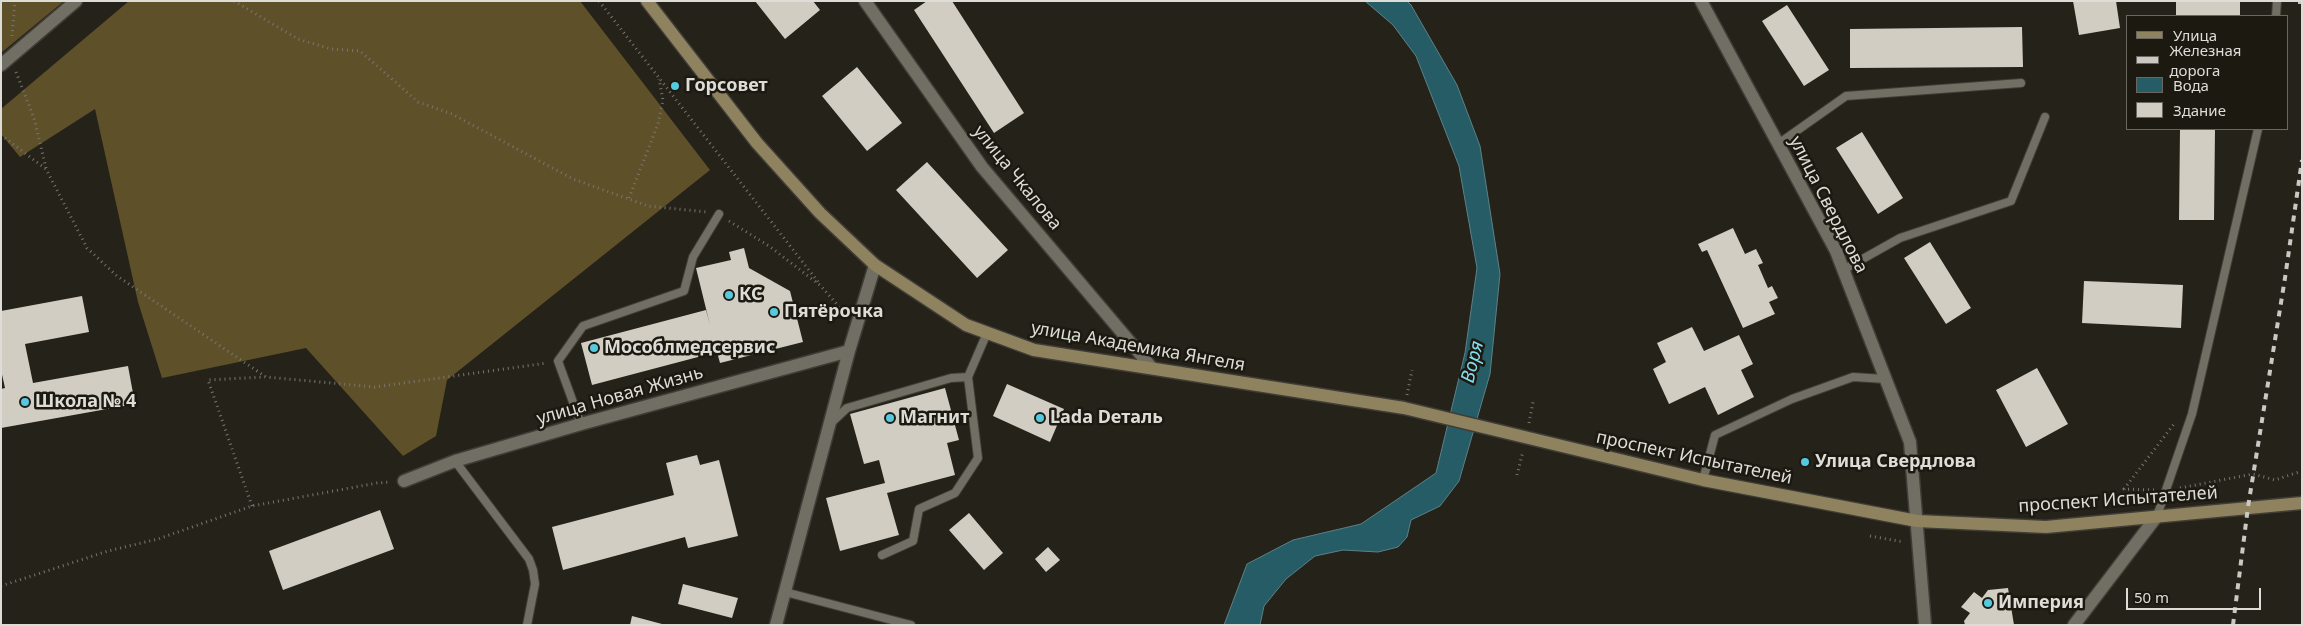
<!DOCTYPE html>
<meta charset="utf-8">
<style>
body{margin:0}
#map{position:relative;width:2303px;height:626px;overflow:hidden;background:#25221a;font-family:"Noto Sans",sans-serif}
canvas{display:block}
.frame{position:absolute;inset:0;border:2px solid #dedcd7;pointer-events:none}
.legend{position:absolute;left:2126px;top:15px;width:162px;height:115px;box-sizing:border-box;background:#1c1911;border:1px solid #6a6760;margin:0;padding:6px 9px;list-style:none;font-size:15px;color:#dedcd7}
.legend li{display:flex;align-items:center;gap:10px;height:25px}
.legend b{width:25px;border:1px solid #6a6760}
.scale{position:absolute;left:2126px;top:588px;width:135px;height:22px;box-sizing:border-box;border:2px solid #dedcd7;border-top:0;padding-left:6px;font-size:15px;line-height:18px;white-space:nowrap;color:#dedcd7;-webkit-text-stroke:4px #1c1911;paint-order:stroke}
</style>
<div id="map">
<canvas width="2303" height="626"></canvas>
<div class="frame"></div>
<ul class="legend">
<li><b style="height:6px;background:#8e825f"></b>Улица</li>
<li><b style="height:6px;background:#cac8c3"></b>Железная дорога</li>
<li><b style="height:14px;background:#255c66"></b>Вода</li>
<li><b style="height:14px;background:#d1cdc2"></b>Здание</li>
</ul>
<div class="scale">50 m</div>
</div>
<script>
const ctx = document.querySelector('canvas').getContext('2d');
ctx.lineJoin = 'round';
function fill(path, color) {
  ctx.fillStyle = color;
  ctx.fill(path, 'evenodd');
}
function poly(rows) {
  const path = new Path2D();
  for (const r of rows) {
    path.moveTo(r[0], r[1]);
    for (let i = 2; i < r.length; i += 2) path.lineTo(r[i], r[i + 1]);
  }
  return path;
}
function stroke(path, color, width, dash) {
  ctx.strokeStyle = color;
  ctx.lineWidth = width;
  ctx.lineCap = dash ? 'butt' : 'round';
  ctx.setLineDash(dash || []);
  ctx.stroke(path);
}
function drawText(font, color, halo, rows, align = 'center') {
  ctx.font = font + ' "Noto Sans",sans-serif';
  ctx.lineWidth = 5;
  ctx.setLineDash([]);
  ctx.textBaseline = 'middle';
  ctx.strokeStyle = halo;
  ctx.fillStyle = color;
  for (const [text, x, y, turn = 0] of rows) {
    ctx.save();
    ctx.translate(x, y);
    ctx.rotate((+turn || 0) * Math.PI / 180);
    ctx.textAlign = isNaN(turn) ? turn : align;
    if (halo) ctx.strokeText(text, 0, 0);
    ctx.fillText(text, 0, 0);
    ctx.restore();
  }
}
fill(poly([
 [1,1,64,1,1,53],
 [129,1,580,1,710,170,447,380,436,436,403,456,306,348,162,378,138,302,95,109,20,157,1,134,1,109]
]), '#5e5029');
const water = poly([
 [1365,1,1407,1,1411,5,1457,85,1480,146,1500,274,1490,374,1459,481,1440,506,1411,520,1407,537,1398,547,1378,552,1343,550,1315,556,1286,579,1264,606,1260,625,1224,625,1247,564,1293,540,1361,524,1436,473,1465,353,1477,268,1459,166,1416,56,1393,25,1365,1]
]);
fill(water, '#255c66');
stroke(water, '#5c8288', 1);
fill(poly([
 [755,1,813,1,820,10,785,39],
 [927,1,952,1,1024,113,994,133,914,10],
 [2073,1,2116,1,2120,28,2079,35],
 [2176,1,2240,1,2240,16,2176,16],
 [1787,5,1829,70,1804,86,1762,21],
 [2022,27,2023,67,1850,68,1850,29],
 [857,67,902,123,867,151,822,96],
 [2180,129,2215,129,2214,220,2179,220],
 [1862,132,1903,198,1878,214,1836,148],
 [927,162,1008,250,977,278,896,190],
 [1733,228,1745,254,1756,249,1763,263,1758,265,1768,288,1772,286,1778,298,1769,302,1775,314,1743,328,1707,250,1702,252,1698,244],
 [1930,242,1971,308,1946,324,1904,258],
 [744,248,749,268,790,291,803,342,720,363,717,352,592,385,581,343,706,310,710,325,696,268,731,260,729,252],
 [2084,281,2183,285,2181,328,2082,323],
 [82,296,89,332,25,344,33,383,128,366,135,404,1,428,1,389,5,388,1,370,1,311],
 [1692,327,1704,351,1739,335,1753,364,1741,370,1754,397,1718,415,1705,387,1669,404,1653,369,1666,362,1657,343],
 [2037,368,2068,424,2026,447,1996,390],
 [1007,384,1064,409,1050,442,993,416],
 [945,388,959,440,947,443,955,475,887,493,899,535,840,551,826,498,885,483,879,460,864,464,850,414],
 [697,455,700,465,719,460,738,536,688,548,685,537,563,570,552,527,674,495,666,463],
 [380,510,394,549,283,590,269,551],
 [969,513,1003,553,984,570,949,530],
 [1048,547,1060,560,1046,572,1035,559],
 [683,584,738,598,732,618,678,604],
 [2008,588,2014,625,1965,625,1964,621,1970,613,1961,607,1974,592,1982,598,1988,590],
 [632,616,662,624,662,625,630,625]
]), '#d1cdc2');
const service = poly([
 [2276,16,2277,1],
 [1778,144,1846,96,2021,83],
 [1843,270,1900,238,2011,201,2045,117],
 [832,422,847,408,951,378,968,377],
 [581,424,558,361,583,326,684,291,693,257,719,214],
 [455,461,529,559,533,570,535,584,527,625],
 [1703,480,1715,435,1792,399,1853,377,1885,379],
 [2157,516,2192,414,2258,129],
 [882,555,913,541,919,509,955,493,978,458,968,377,987,333],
 [785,592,911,625]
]);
const minor = poly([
 [865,1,982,167,1152,368],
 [1701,1,1836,251,1910,442,1925,625],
 [1,65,76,1],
 [404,481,455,461,581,424,849,351,875,265],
 [776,625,849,351],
 [2074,625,2157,516]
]);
const secondary = poly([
 [647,1,757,143,820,213,875,265,966,325,1034,350,1404,408,1703,480,1917,521,2046,527,2302,503]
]);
stroke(service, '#403d37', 10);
stroke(minor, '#403d37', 15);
stroke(secondary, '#403d37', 15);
stroke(poly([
 [234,1,298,39,331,49,360,51,418,102,452,114,573,179,648,206,707,212],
 [599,1,819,283],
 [12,36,15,1],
 [16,72,34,118,46,168],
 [1,135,46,169,87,248,117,276,266,377,375,387,547,363],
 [629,198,658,124,663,100,659,79],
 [729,221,769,246,821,286,846,315],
 [1407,395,1412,370],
 [1529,423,1533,402],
 [1517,475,1523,451],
 [2180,488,2253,474,2275,480,2302,471],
 [2154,490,2124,489,2174,424],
 [252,506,208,380,265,377],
 [1870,536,1904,542],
 [1,586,108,551,158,539,252,506,377,483,391,482]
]), '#78766f', 3, [1, 4]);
stroke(service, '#716e64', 8);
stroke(minor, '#716e64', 12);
stroke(secondary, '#8e825f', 12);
stroke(poly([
 [2300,4,2300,1],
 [2233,625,2248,507,2285,278,2302,160]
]), '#cac8c3', 4, [6, 6]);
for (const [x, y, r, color] of [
 [675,86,5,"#55cadf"],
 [729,295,5,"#55cadf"],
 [774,312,5,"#55cadf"],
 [594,348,5,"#55cadf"],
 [25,402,5,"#55cadf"],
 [890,418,5,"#55cadf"],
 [1040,418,5,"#55cadf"],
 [1805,462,5,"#55cadf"],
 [1988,603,5,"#55cadf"]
]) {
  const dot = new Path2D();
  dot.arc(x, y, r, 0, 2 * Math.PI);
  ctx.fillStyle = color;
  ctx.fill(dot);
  stroke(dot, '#1c1911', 2);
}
drawText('bold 18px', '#dedcd7', '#1c1911', [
 ["Горсовет",685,86],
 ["КС",739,295],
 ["Пятёрочка",784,312],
 ["Мособлмедсервис",604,348],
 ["Школа № 4",35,402],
 ["Магнит",900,418],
 ["Lada Dеталь",1050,418],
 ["Улица Свердлова",1815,462],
 ["Империя",1998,603]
], 'left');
drawText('18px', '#dedcd7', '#1c1911', [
 ["улица Чкалова",1017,178,51],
 ["улица Свердлова",1828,205,63],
 ["улица Академика Янгеля",1138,347,10],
 ["улица Новая Жизнь",620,396,-16],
 ["проспект Испытателей",1694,458,12],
 ["проспект Испытателей",2118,500,-4]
]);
drawText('italic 19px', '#83ddef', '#1c1911', [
 ["Воря",1473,362,-76]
]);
</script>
